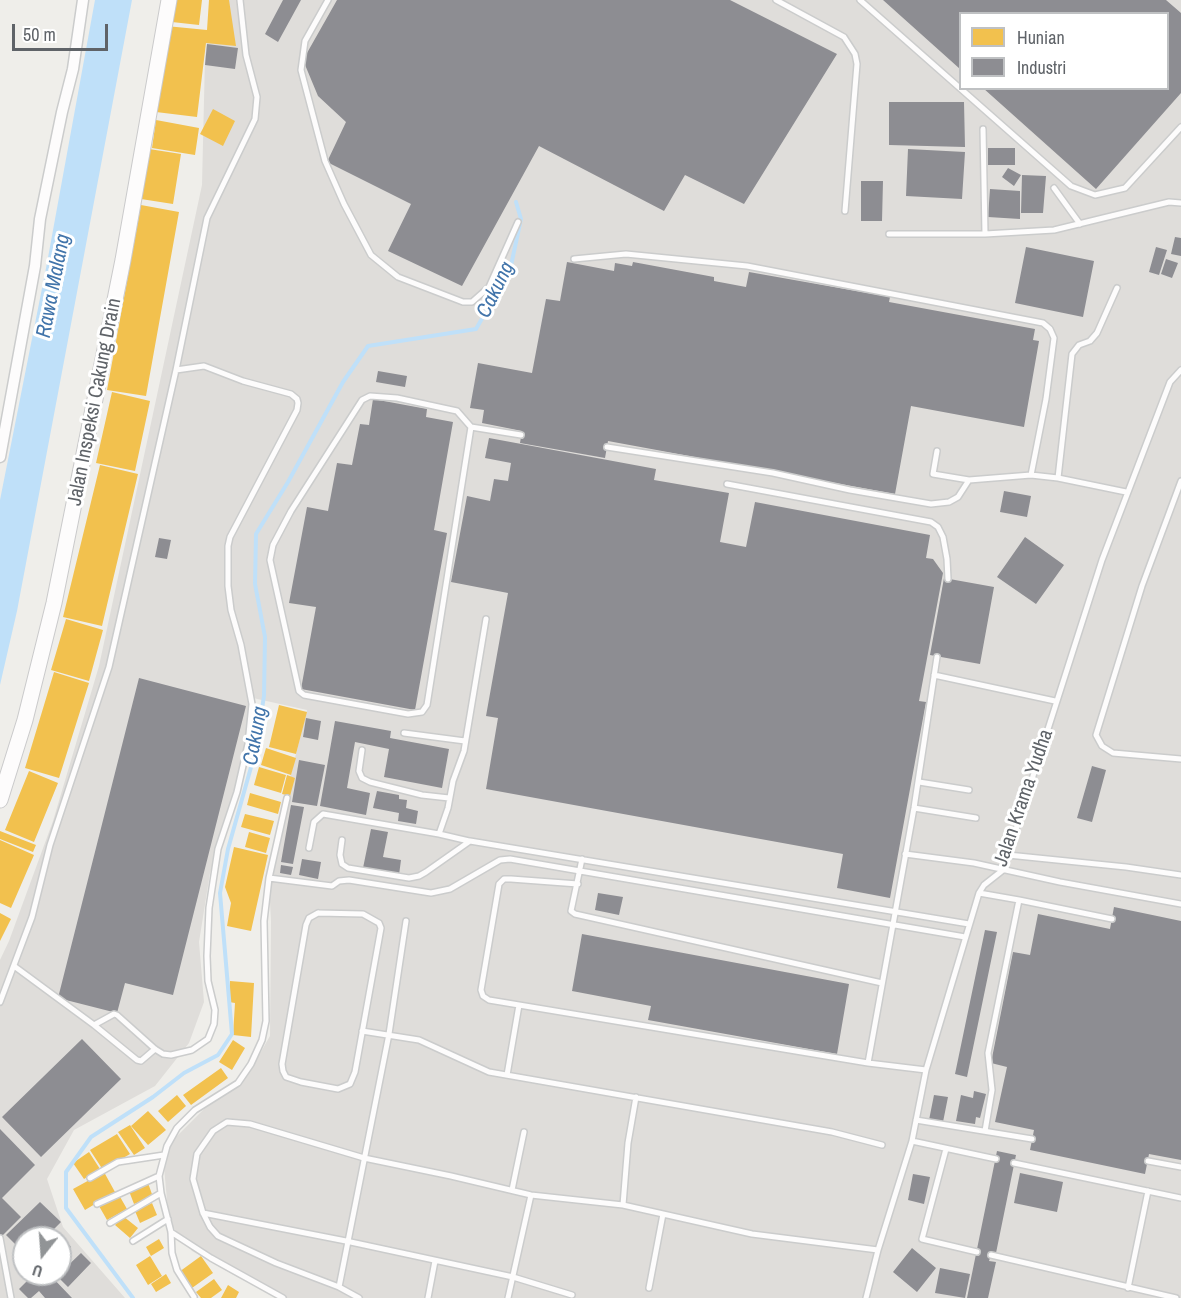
<!DOCTYPE html>
<style>
body{margin:0}
#map{position:relative;width:1181px;height:1298px;overflow:hidden;background:#efeeea;font-family:"Archivo Narrow",sans-serif}
canvas{display:block}
.legend{position:absolute;left:959px;top:12px;width:210px;height:78px;box-sizing:border-box;background:#fff;border:2px solid #bfc1c3;margin:0;padding:8px 10px;list-style:none;font-size:18px;color:#5f6368}
.legend li{display:flex;align-items:center;gap:12px;height:30px}
.legend b{width:30px;border:2px solid #bfc1c3}
.north{position:absolute;left:12px;top:1226px;width:60px;height:60px;box-sizing:border-box;background:#fff;border:2px solid #bfc1c3;border-radius:50%;rotate:197deg;font-size:16px;font-weight:700;line-height:24px;text-align:center;color:#5f6368}
.north::after{content:'';display:block;margin:auto;width:21px;height:27px;background:#919496;clip-path:polygon(50% 0,100% 100%,50% 72%,0 100%)}
.scale{position:absolute;left:12px;top:24px;width:96px;height:27px;box-sizing:border-box;border:3px solid #5f6368;border-top:0;padding-left:8px;font-size:18px;line-height:21px;white-space:nowrap;color:#5f6368;-webkit-text-stroke:4px #fff;paint-order:stroke}
</style>
<div id="map">
<canvas width="1181" height="1298"></canvas>
<ul class="legend">
<li><b style="height:16px;background:#f2c14e"></b>Hunian</li>
<li><b style="height:16px;background:#8d8d92"></b>Industri</li>
</ul>
<div class="north">U</div>
<div class="scale">50 m</div>
</div>
<script>
const ctx = document.querySelector('canvas').getContext('2d');
ctx.lineJoin = 'round';
function fill(path, color) {
  ctx.fillStyle = color;
  ctx.fill(path, 'evenodd');
}
function poly(rows) {
  const path = new Path2D();
  for (const r of rows) {
    path.moveTo(r[0], r[1]);
    for (let i = 2; i < r.length; i += 2) path.lineTo(r[i], r[i + 1]);
  }
  return path;
}
function stroke(path, color, width, dash) {
  ctx.strokeStyle = color;
  ctx.lineWidth = width;
  ctx.lineCap = dash ? 'butt' : 'round';
  ctx.setLineDash(dash || []);
  ctx.stroke(path);
}
function drawText(font, color, halo, rows, align = 'center') {
  ctx.font = font + ' "Archivo Narrow",sans-serif';
  ctx.lineWidth = 6;
  ctx.setLineDash([]);
  ctx.textBaseline = 'middle';
  ctx.strokeStyle = halo;
  ctx.fillStyle = color;
  for (const [text, x, y, turn = 0] of rows) {
    ctx.save();
    ctx.translate(x, y);
    ctx.rotate((+turn || 0) * Math.PI / 180);
    ctx.textAlign = isNaN(turn) ? turn : align;
    if (halo) ctx.strokeText(text, 0, 0);
    ctx.fillText(text, 0, 0);
    ctx.restore();
  }
}
fill(poly([
 [211,0,1181,0,1181,1298,284,1298,258,1283,239,1278,192,1251,169,1222,164,1167,169,1144,208,1105,247,1076,270,1036,271,921,268,866,307,710,253,698,251,750,210,873,199,942,204,1002,189,1043,155,1086,74,1130,47,1179,63,1227,125,1298,0,1298,0,960,9,941,53,821,99,666,202,185,205,58],
 [960,14,1168,14,1168,88,960,88],
 [24,1238,60,1238,60,1274,24,1274]
]), '#dfddda');
fill(poly([
 [95,0,132,0,17,611,0,685,0,500,47,263]
]), '#bfe0f9');
fill(poly([
 [174,0,202,0,199,25,172,22],
 [209,0,229,0,236,46,206,43,197,117,156,112,166,26,207,30],
 [213,109,235,121,223,146,200,134],
 [156,120,199,128,195,155,152,148],
 [149,149,181,154,173,204,141,199],
 [141,205,179,212,146,396,107,390],
 [112,392,150,401,135,471,96,463],
 [100,465,138,474,102,626,63,617],
 [66,619,103,630,89,681,51,670],
 [54,672,89,683,59,778,25,768],
 [279,705,307,712,296,754,269,747],
 [266,748,296,758,291,775,261,765],
 [259,767,286,775,281,793,254,785],
 [29,771,58,783,34,842,5,830],
 [287,775,295,778,290,796,282,794],
 [250,793,281,802,278,814,247,805],
 [245,814,274,821,270,835,241,827],
 [0,831,36,845,33,852,0,839],
 [249,832,270,838,266,853,245,847],
 [0,840,34,855,11,908,0,903],
 [234,847,268,855,251,931,227,926,231,903,225,887],
 [0,913,11,919,0,941],
 [230,981,254,983,251,1037,233,1035,235,1003,229,1002],
 [233,1040,245,1048,232,1070,219,1062],
 [221,1068,228,1078,191,1105,183,1095],
 [177,1095,186,1106,168,1122,158,1111],
 [148,1111,166,1130,148,1145,131,1126],
 [130,1125,145,1148,134,1155,118,1132],
 [117,1134,130,1154,103,1170,90,1150],
 [89,1152,100,1169,84,1179,73,1163],
 [104,1172,115,1192,85,1210,73,1189],
 [148,1183,153,1197,134,1204,129,1191],
 [119,1195,127,1209,107,1220,99,1206],
 [152,1203,157,1215,140,1223,135,1211],
 [123,1216,138,1228,130,1238,115,1225],
 [159,1239,164,1248,151,1256,146,1247],
 [150,1256,162,1276,148,1285,136,1265],
 [201,1256,213,1273,192,1288,179,1272],
 [166,1274,171,1283,156,1292,151,1284],
 [214,1279,222,1290,211,1298,201,1298,196,1292],
 [228,1285,239,1292,236,1298,221,1298]
]), '#f2c14e');
fill(poly([
 [283,0,301,0,278,42,265,34],
 [337,0,730,0,837,54,744,204,685,175,664,211,539,146,462,286,388,251,411,204,327,162,346,122,318,96,303,60],
 [883,0,1166,0,1181,13,1181,93,1096,189,983,88,1168,88,1168,14,960,14,960,69],
 [207,44,238,48,235,69,205,65],
 [889,102,964,102,965,147,889,145],
 [988,148,1015,148,1015,165,988,165],
 [908,149,965,152,962,199,906,196],
 [1008,168,1021,175,1014,186,1002,177],
 [1022,175,1046,176,1043,213,1021,213],
 [861,181,883,181,882,221,861,221],
 [990,189,1020,191,1020,219,988,217],
 [1175,237,1181,238,1181,256,1171,254],
 [1026,247,1094,261,1083,317,1015,303],
 [1156,247,1167,250,1159,275,1149,272],
 [1166,259,1178,263,1172,278,1161,274],
 [567,262,614,271,615,263,632,266,633,262,714,277,714,281,746,287,749,272,890,297,889,302,1035,329,1033,340,1039,341,1024,427,911,406,895,494,608,441,605,458,520,443,522,431,482,423,484,410,470,408,478,363,532,373,546,299,560,301],
 [378,371,407,376,405,387,376,382],
 [373,399,427,409,426,417,453,422,434,530,447,533,415,710,301,689,316,607,289,603,307,507,328,511,337,463,352,465,360,424,369,425],
 [489,438,656,469,654,480,729,493,720,542,746,547,755,502,930,535,926,558,933,559,943,573,919,701,926,702,890,898,837,888,843,854,486,789,498,718,486,716,508,593,451,582,467,496,490,501,494,479,508,481,511,463,485,458],
 [1004,491,1031,496,1027,517,1000,512],
 [1025,537,1064,565,1036,604,997,577],
 [159,538,171,540,167,559,155,557],
 [944,578,994,587,980,664,930,655],
 [139,678,246,706,173,995,125,983,117,1013,58,998],
 [306,718,321,721,318,740,303,737],
 [335,721,391,731,390,738,449,749,442,788,384,777,389,749,355,742,347,788,370,793,366,815,320,806],
 [299,760,325,765,317,806,292,802],
 [1092,766,1106,770,1092,822,1077,818],
 [377,791,399,795,399,799,407,800,406,808,418,811,416,824,398,821,399,813,373,808],
 [291,805,304,807,293,864,281,862],
 [371,829,388,832,383,857,401,860,399,875,363,868],
 [302,859,321,862,318,879,299,875],
 [281,865,293,867,291,875,280,873],
 [598,893,623,897,619,915,595,910],
 [1114,907,1181,921,1181,1160,1149,1154,1145,1174,1030,1150,1034,1130,995,1122,1007,1067,991,1063,1013,952,1030,955,1038,914,1110,929],
 [985,930,997,932,967,1077,955,1074],
 [582,934,849,984,837,1054,648,1020,651,1006,572,991],
 [82,1039,121,1079,41,1157,2,1117],
 [974,1091,986,1094,980,1118,976,1117,975,1124,956,1121,961,1095,973,1098],
 [934,1095,948,1097,943,1122,929,1120],
 [0,1129,35,1165,2,1198,21,1217,0,1238],
 [997,1151,1016,1155,996,1253,991,1252,991,1255,989,1261,996,1262,988,1298,967,1298],
 [1020,1173,1063,1182,1057,1212,1014,1203],
 [913,1174,930,1177,924,1204,908,1200],
 [40,1202,61,1222,54,1229,71,1247,60,1258,60,1238,24,1238,24,1253,6,1235],
 [912,1248,936,1268,917,1292,893,1272],
 [81,1253,91,1263,68,1287,57,1276],
 [940,1268,970,1274,965,1298,935,1293],
 [34,1274,39,1274,46,1281,51,1276,72,1298,45,1298,39,1291,31,1298,28,1298,19,1289]
]), '#8d8d92');
stroke(poly([
 [133,1298,66,1208,66,1172,91,1137,153,1097,184,1073,218,1055,232,1034,220,893,228,849,255,753,264,696,265,637,255,584,256,534,288,482,343,382,368,346,476,329,510,270,521,219,516,202]
]), '#bfe0f9', 4);
const lane = poly([
 [328,0,305,41,301,70,325,161,344,204,371,255,398,277,463,302,472,302,489,287,518,222],
 [776,0,844,37,855,54,857,64,845,211],
 [860,0,1071,186,1095,195,1125,188,1181,127],
 [983,129,985,234],
 [1054,188,1080,224],
 [889,234,985,234,1054,230,1169,202,1181,203],
 [574,259,626,254,747,266,1043,323,1050,329,1054,338,1046,399,1031,475],
 [471,427,457,411,397,398,370,396,362,400,291,511,273,545,270,560,299,691,304,695,408,714,422,712,427,705,471,427,521,435],
 [607,447,773,473,850,490,931,504,949,502,958,497,969,480,1031,475,1058,478,1126,492],
 [937,451,933,474,969,480],
 [1058,478,1072,354,1079,345,1090,341,1097,333,1117,288],
 [1181,481,1142,586,1096,735,1102,746,1113,753,1181,759],
 [727,484,931,522,938,527,943,537,947,559,948,579],
 [934,675,1055,701],
 [404,733,465,741],
 [362,750,359,771,362,778,370,782,422,795,449,798],
 [919,782,969,790],
 [914,808,976,818],
 [439,834,448,808,453,781,464,751,486,619],
 [342,840,340,855,342,864,348,868,409,878,419,876,426,872,470,841,969,924],
 [309,848,314,822,323,814,439,834,469,841],
 [905,854,974,863,1060,882,1181,904],
 [1008,855,1126,867,1181,875],
 [582,859,571,911,575,914,882,983],
 [269,878,332,886,339,881,349,880,431,893,450,889,500,860,510,859,965,937],
 [578,884,511,879,504,879,499,884,481,990,483,996,489,1000,868,1063,914,808,937,657],
 [979,893,1019,900],
 [318,913,363,914,379,923,381,928,355,1072,350,1084,338,1089,301,1082,286,1077,283,1071,282,1064,306,925,309,918,318,913],
 [14,966,94,1025],
 [0,1002,32,917,50,845,109,667,176,370,207,218,255,119,257,97,246,55,240,0],
 [362,1031,419,1040,489,1072,832,1132,882,1145],
 [155,1049,141,1061,137,1060,94,1025,114,1014,117,1015,155,1049,163,1054,171,1055,192,1050,208,1039,214,1024,215,1010,208,981,207,956,209,908,218,849,237,792,248,744,252,704,241,645,231,610,228,586,228,546,230,537,297,410,298,403,297,399,291,394,243,381,204,366,176,370],
 [868,1063,926,1070],
 [507,1075,519,1005],
 [916,1120,1032,1139],
 [985,1131,992,1090,988,1053,1019,900,1112,919],
 [912,1141,996,1159],
 [946,1149,922,1239,977,1252],
 [1148,1161,1181,1167],
 [1014,1163,1181,1198],
 [90,1178,118,1162,164,1155],
 [512,1190,524,1132],
 [97,1204,159,1176],
 [623,1205,628,1143,636,1097],
 [203,1213,346,1241,513,1277,572,1295],
 [110,1223,161,1193],
 [171,1232,211,1258,283,1298],
 [0,1238,11,1298],
 [133,1241,168,1219],
 [991,1255,1176,1298],
 [339,1287,389,1034,406,921],
 [649,1288,663,1214],
 [1128,1288,1148,1191],
 [194,1297,177,1270,172,1253,171,1232,161,1193,159,1176,167,1146,177,1128,195,1110,238,1083,251,1064,262,1040,266,1021,264,921,269,878,287,798],
 [359,1298,339,1287,276,1263,218,1236,210,1227,203,1213,193,1179,197,1154,213,1131,227,1122,250,1124,364,1158,451,1176,531,1195,623,1205,752,1234,878,1250],
 [428,1298,435,1261],
 [508,1298,531,1195],
 [866,1298,878,1250,912,1141,926,1070,979,893,984,885,1003,870,1102,560,1170,382,1181,370]
]);
const street = poly([
 [0,457,35,266,40,219,62,112,73,69,83,0]
]);
const secondary = poly([
 [0,800,25,720,54,603,123,260,169,0]
]);
stroke(lane, '#cbcccc', 8);
stroke(street, '#cbcccc', 13);
stroke(secondary, '#cacacb', 17);
stroke(lane, '#fdfcfc', 5);
stroke(street, '#fdfcfc', 10);
stroke(secondary, '#fdfcfc', 15);
drawText('20px', '#5f6368', '#fff', [
 ["Jalan Inspeksi Cakung Drain",95,402,-79],
 ["Jalan Krama Yudha",1024,798,-71]
]);
drawText('italic 21px', '#4174aa', '#fff', [
 ["Rawa Malang",54,286,-79],
 ["Cakung",496,290,-64],
 ["Cakung",256,736,-80]
]);
</script>
